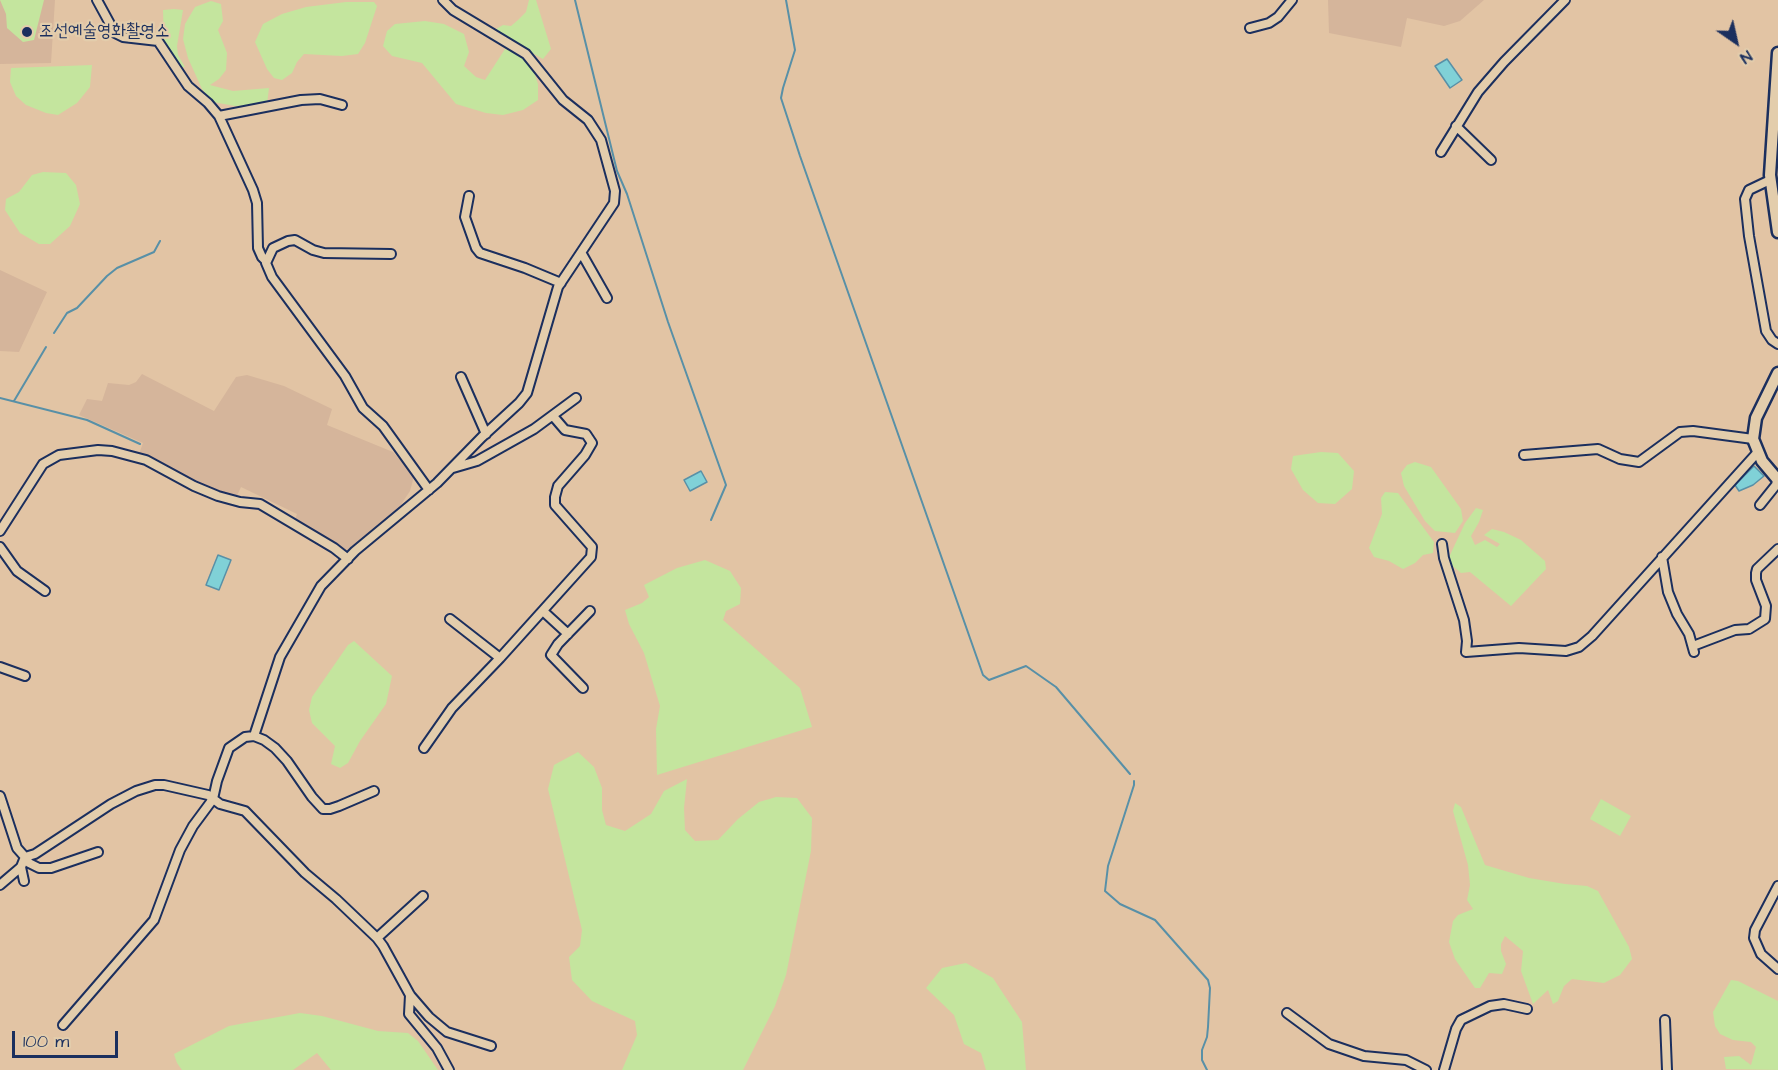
<!DOCTYPE html>
<meta charset="utf-8">
<style>
body{margin:0}
#map{position:relative;width:1778px;height:1070px;overflow:hidden;background:#e2c4a4;font-family:"Architects Daughter",sans-serif}
canvas{display:block}
.north{position:absolute;left:1706px;top:12px;width:60px;height:60px;-webkit-text-stroke:4px #e3cdac;paint-order:stroke;rotate:146deg;font-size:16px;font-weight:700;line-height:24px;text-align:center;color:#1b2f5e}
.north::after{content:'';display:block;margin:auto;width:21px;height:27px;background:#1b2f5e;clip-path:polygon(50% 0,100% 100%,50% 72%,0 100%)}
.scale{position:absolute;left:12px;top:1031px;width:106px;height:27px;box-sizing:border-box;border:3px solid #1b2f5e;border-top:0;padding-left:8px;font-size:18px;line-height:21px;white-space:nowrap;color:#1b2f5e;-webkit-text-stroke:4px #e3cdac;paint-order:stroke}
</style>
<div id="map">
<canvas width="1778" height="1070"></canvas>
<div class="north">N</div>
<div class="scale">100 m</div>
</div>
<script>
const ctx = document.querySelector('canvas').getContext('2d');
ctx.lineJoin = 'round';
function fill(path, color) {
  ctx.fillStyle = color;
  ctx.fill(path, 'evenodd');
}
function poly(rows) {
  const path = new Path2D();
  for (const r of rows) {
    path.moveTo(r[0], r[1]);
    for (let i = 2; i < r.length; i += 2) path.lineTo(r[i], r[i + 1]);
  }
  return path;
}
function stroke(path, color, width, dash) {
  ctx.strokeStyle = color;
  ctx.lineWidth = width;
  ctx.lineCap = dash ? 'butt' : 'round';
  ctx.setLineDash(dash || []);
  ctx.stroke(path);
}
function drawText(font, color, halo, rows, align = 'center') {
  ctx.font = font + ' "Architects Daughter","Poor Story",sans-serif';
  ctx.lineWidth = 4.5;
  ctx.setLineDash([]);
  ctx.textBaseline = 'middle';
  ctx.strokeStyle = halo;
  ctx.fillStyle = color;
  for (const [text, x, y, turn = 0] of rows) {
    ctx.save();
    ctx.translate(x, y);
    ctx.rotate((+turn || 0) * Math.PI / 180);
    ctx.textAlign = isNaN(turn) ? turn : align;
    if (halo) ctx.strokeText(text, 0, 0);
    ctx.fillText(text, 0, 0);
    ctx.restore();
  }
}
fill(poly([
 [0,0,55,0,51,63,0,64],
 [1328,0,1484,0,1460,21,1444,26,1407,18,1401,47,1329,33],
 [0,270,47,292,19,352,0,351],
 [142,374,214,411,236,377,247,375,284,386,332,409,327,425,393,452,414,476,410,491,396,512,355,548,345,553,295,520,297,514,241,487,236,498,209,486,205,487,139,454,143,443,79,415,87,399,102,401,108,383,129,385,136,382]
]), '#d5b59b');
fill(poly([
 [0,0,44,0,34,40,23,42,7,28,6,14],
 [529,0,536,0,551,49,543,59,504,37,496,29,503,25,511,26,518,20,526,12],
 [211,1,221,4,223,21,218,30,227,53,226,70,219,79,210,85,233,91,269,88,267,104,235,106,213,102,202,89,188,58,183,39,185,24,195,7],
 [346,2,374,2,377,6,365,43,358,54,342,56,304,54,297,62,292,73,282,80,274,78,267,69,255,42,263,24,282,14,306,7],
 [174,9,183,10,177,46,178,55,185,67,179,67,164,43,163,10],
 [425,21,444,24,464,34,469,52,464,66,476,77,485,80,505,49,520,53,530,60,538,84,538,100,523,110,503,115,486,113,456,104,422,63,392,56,383,46,387,31,395,24],
 [92,65,90,87,77,103,58,115,46,113,26,105,16,96,10,82,11,68],
 [43,172,66,173,76,185,80,204,70,226,50,244,39,244,20,233,5,210,6,199,19,192,32,175],
 [1321,452,1338,453,1354,471,1352,489,1335,504,1318,503,1303,490,1291,469,1293,456],
 [1415,462,1431,467,1461,509,1463,521,1455,533,1435,531,1425,521,1404,486,1401,473,1407,465],
 [1385,492,1398,493,1434,542,1433,553,1423,555,1415,563,1403,569,1389,561,1374,557,1369,548,1382,514,1381,498],
 [1476,508,1483,510,1479,522,1471,536,1475,545,1485,540,1497,547,1500,544,1484,535,1492,529,1504,532,1521,540,1545,561,1546,569,1511,606,1470,572,1461,573,1449,563,1450,555,1465,523],
 [705,560,730,571,741,588,740,604,726,611,723,620,800,688,812,727,657,775,656,729,660,706,644,653,629,624,625,610,642,603,649,597,644,585,677,568],
 [354,641,392,676,386,704,360,741,348,763,340,768,331,764,335,746,312,723,309,710,312,697,348,645],
 [578,752,594,767,602,788,602,810,606,825,625,831,651,814,664,791,687,779,684,808,685,830,695,841,718,840,738,819,759,802,776,797,797,798,812,818,811,851,786,975,775,1006,743,1070,622,1070,637,1035,635,1021,592,1001,572,980,569,957,580,946,582,930,548,789,554,765],
 [1601,799,1631,816,1620,836,1590,819],
 [1455,803,1461,807,1485,865,1529,878,1565,884,1587,886,1598,891,1629,947,1632,959,1620,975,1604,983,1572,979,1564,986,1558,1001,1553,1004,1548,990,1533,1004,1521,971,1523,951,1505,936,1501,944,1501,951,1506,964,1502,974,1489,973,1480,988,1475,988,1455,959,1449,942,1453,921,1458,915,1473,909,1467,900,1470,885,1468,865,1453,811],
 [966,963,993,978,1022,1022,1026,1070,986,1070,981,1053,964,1044,954,1015,926,988,942,968],
 [1731,980,1738,981,1778,1001,1778,1070,1726,1069,1724,1057,1739,1056,1751,1065,1756,1047,1751,1042,1733,1040,1720,1034,1715,1026,1713,1012],
 [300,1013,322,1016,378,1031,408,1033,418,1041,438,1070,331,1070,317,1053,293,1070,182,1070,177,1063,174,1054,229,1026]
]), '#c4e59e');
const water = poly([
 [1447,59,1462,80,1450,88,1435,66,1447,59],
 [1754,466,1764,476,1753,485,1739,491,1735,485,1754,466],
 [701,471,707,482,690,491,684,480,701,471],
 [218,555,231,560,219,590,206,585,218,555]
]);
fill(water, '#80d1d7');
stroke(water, '#5890a7', 1.5);
stroke(poly([
 [575,0,617,171,627,194,668,322,726,485,711,520],
 [786,0,795,50,783,88,781,98,800,156,983,675,989,680,1026,666,1056,687,1130,774],
 [54,333,67,313,77,308,107,276,117,268,154,252,160,241],
 [0,398,87,420,140,444],
 [14,401,46,347],
 [1134,781,1134,785,1108,866,1105,891,1120,904,1155,920,1208,980,1210,988,1208,1027,1207,1037,1202,1050,1202,1060,1207,1070]
]), '#5890a7', 2);
const street = poly([
 [97,0,115,33,123,37,158,41,188,86,208,103,219,116,253,190,257,203,258,248,262,257,266,261],
 [1250,28,1269,23,1278,17,1292,0],
 [219,116,301,100,320,99,342,105],
 [1456,126,1491,160],
 [1441,152,1478,92,1504,62,1565,0],
 [1770,180,1749,190,1745,199,1749,236,1766,331,1772,340,1778,344],
 [469,196,465,217,476,248,480,253,525,268,561,283],
 [391,254,324,253,313,250,295,240,288,241,273,248,266,263,272,277,345,376,363,408,383,426,429,490],
 [582,254,607,298],
 [461,377,486,434],
 [1524,455,1598,449,1620,459,1639,462,1680,432,1693,431,1753,439],
 [453,468,477,461,534,429,576,398],
 [1760,505,1776,485,1778,477],
 [0,531,43,464,59,455,98,450,112,451,146,460,194,486,218,496,240,502,260,504,334,548,348,559],
 [1442,544,1444,558,1464,620,1467,641,1466,652,1519,648,1566,651,1579,647,1592,636,1757,453],
 [0,547,17,571,45,591],
 [1662,557,1668,592,1677,614,1689,634,1694,652],
 [544,612,568,634],
 [450,619,500,658],
 [1693,646,1735,630,1749,629,1765,619,1766,606,1756,580,1756,573,1757,569,1778,549],
 [0,667,25,676],
 [583,688,551,655,558,644,590,611],
 [254,736,280,657,321,586,355,551,437,483,482,437,519,403,527,393,558,287,614,203,615,191,601,140,588,120,563,100,526,54,453,10,443,0],
 [424,748,452,708,500,658,591,557,592,547,555,505,555,497,558,486,585,455,592,443,586,434,565,430,553,416],
 [0,796,17,848,25,857,35,854,111,804,136,791,155,785,164,785,208,795,220,804,245,811,305,873,336,899,377,938,383,946,410,995,429,1017,447,1032,491,1046],
 [25,857,29,863,39,868,51,868,98,852],
 [21,867,24,881],
 [0,885,21,867,25,857],
 [1778,886,1755,930,1754,938,1761,954,1778,969],
 [377,938,423,896],
 [410,995,409,1014,437,1048,449,1070],
 [1287,1013,1329,1044,1364,1056,1406,1060,1426,1070],
 [1665,1020,1667,1070],
 [63,1025,154,920,180,850,193,826,213,799,217,781,229,748,245,737,254,736,264,740,275,748,287,761,312,797,323,809,330,809,339,806,374,791],
 [1444,1070,1456,1029,1461,1020,1490,1006,1504,1004,1527,1009]
]);
const secondary = poly([
 [1778,53,1770,175,1778,232],
 [1778,373,1756,418,1753,439,1762,461,1778,480]
]);
stroke(street, '#1b2f5e', 12);
stroke(secondary, '#1b2f5e', 15);
stroke(street, '#e3cdac', 8);
stroke(secondary, '#e3cdac', 10);
for (const [x, y, r, color] of [
 [27,32,6,"#1b2f5e"]
]) {
  const dot = new Path2D();
  dot.arc(x, y, r, 0, 2 * Math.PI);
  ctx.fillStyle = color;
  ctx.fill(dot);
  stroke(dot, '#e3cdac', 2);
}
drawText('18px', '#1b2f5e', '#e3cdac', [
 ["조선예술영화촬영소",39,32]
], 'left');
</script>
